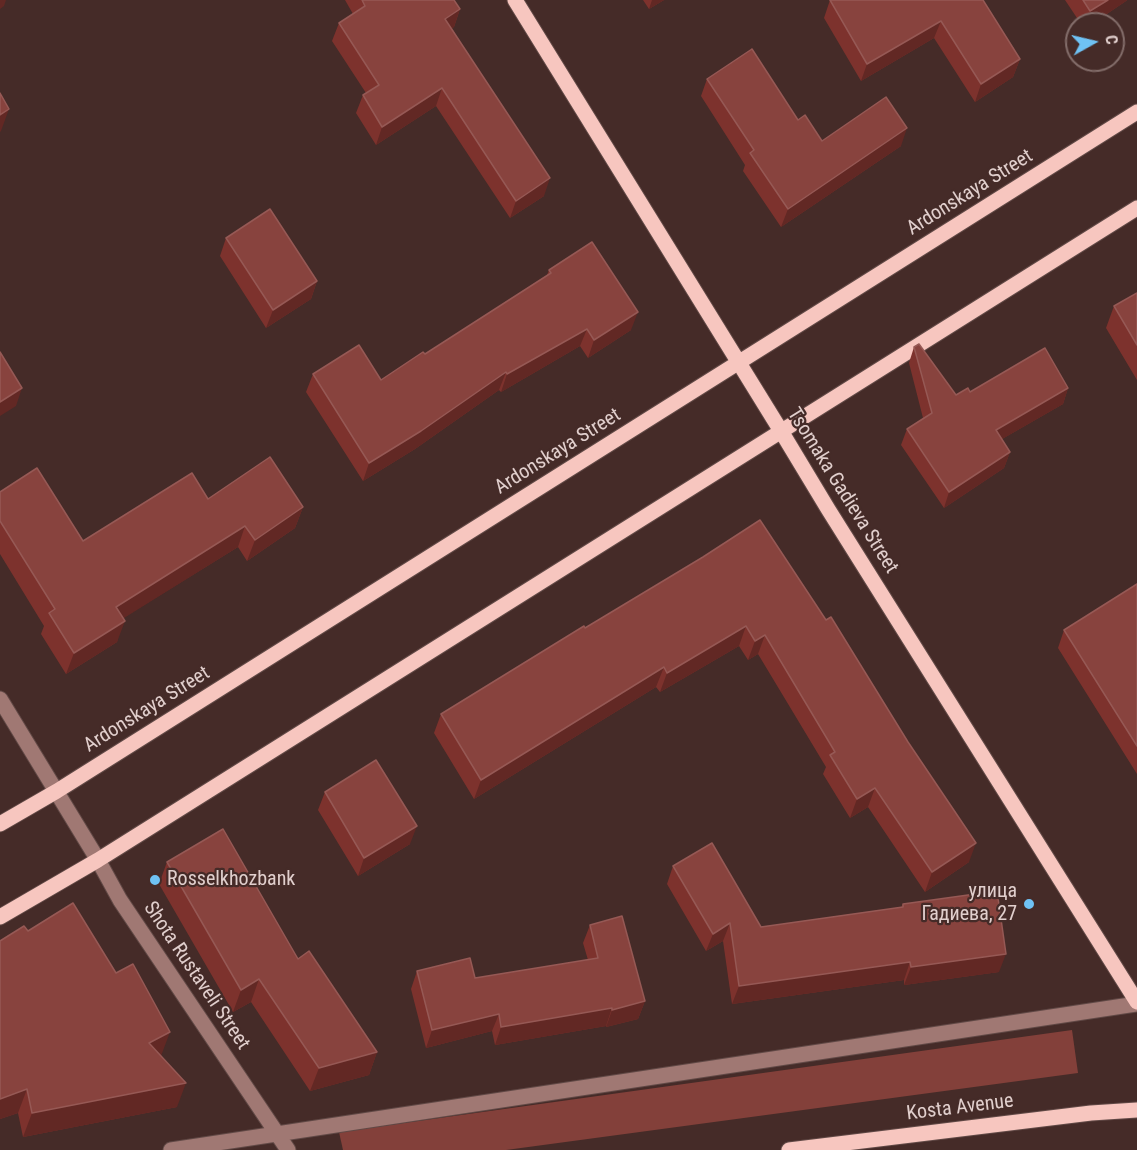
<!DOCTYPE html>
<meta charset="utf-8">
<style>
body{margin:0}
#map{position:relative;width:1137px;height:1150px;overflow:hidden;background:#452b28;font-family:"Roboto Condensed",sans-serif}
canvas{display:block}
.north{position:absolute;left:1065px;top:12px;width:60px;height:60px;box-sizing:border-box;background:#452b28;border:2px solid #836d6a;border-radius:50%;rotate:82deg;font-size:16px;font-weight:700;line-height:24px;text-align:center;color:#e1cfcd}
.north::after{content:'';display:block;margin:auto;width:21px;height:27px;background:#6fc2f4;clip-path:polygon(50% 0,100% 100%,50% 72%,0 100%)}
</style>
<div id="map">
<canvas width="1137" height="1150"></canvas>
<div class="north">С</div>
</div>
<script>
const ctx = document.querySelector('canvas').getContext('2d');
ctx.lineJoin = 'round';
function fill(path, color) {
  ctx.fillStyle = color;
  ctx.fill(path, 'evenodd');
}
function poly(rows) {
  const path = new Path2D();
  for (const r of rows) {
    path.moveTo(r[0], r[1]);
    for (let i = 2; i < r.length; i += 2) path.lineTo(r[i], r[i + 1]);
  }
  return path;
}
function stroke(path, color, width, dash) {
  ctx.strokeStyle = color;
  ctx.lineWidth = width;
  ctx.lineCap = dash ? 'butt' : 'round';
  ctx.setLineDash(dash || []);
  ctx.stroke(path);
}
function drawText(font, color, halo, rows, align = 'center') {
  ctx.font = font + ' "Roboto Condensed",sans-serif';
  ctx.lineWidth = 4.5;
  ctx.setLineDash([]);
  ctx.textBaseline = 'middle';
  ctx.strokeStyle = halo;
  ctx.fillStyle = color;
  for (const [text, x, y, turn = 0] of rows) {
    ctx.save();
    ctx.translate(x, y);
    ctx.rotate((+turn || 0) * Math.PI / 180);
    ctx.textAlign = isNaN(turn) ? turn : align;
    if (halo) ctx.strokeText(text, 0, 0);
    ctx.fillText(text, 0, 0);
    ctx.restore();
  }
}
fill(poly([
 [1072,1030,1078,1073,506,1150,343,1150,339,1132]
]), '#83403a');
const minor = poly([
 [0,699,98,860,120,900,288,1150],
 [171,1150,1137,1004]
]);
const major = poly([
 [515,0,781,431,828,509,1137,1002],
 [0,824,57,791,1137,112],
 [0,917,98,860,1137,208],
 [789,1150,1091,1113,1137,1110]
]);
stroke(minor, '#614946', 17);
stroke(major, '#614946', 17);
stroke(minor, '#a07873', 15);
stroke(major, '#f7c6bf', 15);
fill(poly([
 [345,0,454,0,460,9,454,27,452,28,544,196,510,218,436,106,376,145,356,113,363,95,366,93,332,41,339,23,353,14],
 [643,0,664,0,649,9],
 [830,0,983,0,1020,59,1013,77,975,102,934,38,861,81,824,18],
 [1065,0,1127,0,1126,1,1092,24,1081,24],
 [707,79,798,120,822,141,901,146,781,227,743,171,745,165,701,96],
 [226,238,317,281,311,299,266,328,220,256],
 [549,270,631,330,588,358,580,346,501,392,499,390,415,449,363,481,306,392,313,374,381,380,425,354,547,275],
 [1137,293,1137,380,1106,328,1114,306],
 [914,347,956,395,970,392,1068,388,1063,404,1002,439,1010,452,1004,468,944,508,901,445,907,429,923,418,909,363],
 [0,492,83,541,208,499,303,507,295,528,247,561,238,547,123,618,117,642,66,674,41,634,44,626,0,554],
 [703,557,969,862,925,892,868,807,850,818,823,774,826,767,758,654,748,660,739,646,660,692,656,687,474,799,434,733,441,714],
 [1137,584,1137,774,1058,648,1064,630],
 [325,792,410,844,358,876,318,810],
 [167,862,298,959,377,1052,369,1075,310,1091,251,1002,233,1012,159,884],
 [673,866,761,927,901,907,903,904,999,972,904,985,904,980,732,1004,723,941,706,951,667,884],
 [590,925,645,1001,638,1019,606,1027,606,1026,495,1045,492,1031,426,1048,411,989,417,971,475,978,588,960,583,943],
 [28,931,161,1056,177,1107,23,1137,18,1113,0,1119,0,941]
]), '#7d322d');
fill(poly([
 [0,0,6,0,4,6,0,9],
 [652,0,664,0,649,9],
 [1108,0,1127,0,1126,1,1092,24,1086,24,1090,11],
 [460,9,454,27,439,37,445,19],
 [941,21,934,38,861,81,867,64],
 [1020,59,1013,77,975,102,981,84],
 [442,88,436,106,376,145,382,127],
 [9,109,1,131,0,132,0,115],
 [907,128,901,146,781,227,788,209],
 [550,178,544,196,510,218,516,201],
 [317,281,311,299,266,328,273,310],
 [638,312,631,330,588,358,594,340],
 [587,329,580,346,501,392,507,374],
 [506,372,499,390,415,449,363,481,369,463],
 [22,388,16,406,0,416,0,402],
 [1068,388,1063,404,990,446,996,430],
 [1010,452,1004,468,944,508,949,492],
 [303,507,295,528,247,561,255,540],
 [245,526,238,547,108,628,116,607],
 [125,621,117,642,66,674,74,653],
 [746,626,739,646,660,692,667,673],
 [765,635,758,654,748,660,755,641],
 [664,667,656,687,474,799,481,780],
 [875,788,868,807,850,818,857,799],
 [417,826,410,844,358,876,364,858],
 [976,843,969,862,925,892,932,872],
 [730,923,723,941,706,951,713,934],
 [1006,954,999,972,904,985,911,967],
 [910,962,904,980,732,1004,739,986],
 [259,979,251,1002,233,1012,241,990],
 [645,1001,638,1019,606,1027,612,1010],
 [612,1008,606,1026,495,1045,501,1027],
 [499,1014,492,1031,426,1048,432,1030],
 [170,1032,161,1056,149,1043],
 [377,1052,369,1075,310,1091,319,1068],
 [186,1083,177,1107,23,1137,32,1113],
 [27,1089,18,1113,0,1119,0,1099]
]), '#622824');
const building = poly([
 [362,0,454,0,460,9,445,19,550,178,516,201,442,88,382,127,363,95,379,85,339,23,365,6,362,0],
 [830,0,983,0,1020,59,981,84,941,21,867,64,830,0],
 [1083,0,1108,0,1090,11,1083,0],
 [752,49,798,120,805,115,822,141,886,97,907,128,788,209,750,153,754,150,707,79,752,49],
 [0,93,9,109,0,115,0,93],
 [270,209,317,281,273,310,226,238,270,209],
 [592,242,638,312,594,340,587,329,507,374,506,372,421,431,369,463,313,374,359,345,381,380,423,352,425,354,551,273,549,270,592,242],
 [1137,293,1137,345,1114,306,1137,293],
 [919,344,956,395,968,388,970,392,1045,348,1068,388,996,430,1010,452,949,492,907,429,932,413,914,347,919,344],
 [0,352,22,388,0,402,0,352],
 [270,457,303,507,255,540,245,526,116,607,125,621,74,653,49,613,55,609,0,521,0,492,37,468,83,541,192,473,208,499,270,457],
 [760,520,826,620,831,617,908,742,976,843,932,872,875,788,857,799,830,755,835,752,765,635,755,641,746,626,667,673,664,667,481,780,441,714,584,626,585,628,703,557,760,520],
 [1137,584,1137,746,1064,630,1137,584],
 [376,760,417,826,364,858,325,792,376,760],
 [223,829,298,959,309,951,377,1052,319,1068,259,979,241,990,167,862,223,829],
 [712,843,761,927,903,907,903,904,997,891,1006,954,911,967,910,962,739,986,730,923,713,934,673,866,712,843],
 [73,903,116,973,133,964,170,1032,149,1043,186,1083,32,1113,27,1089,0,1099,0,941,24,926,28,931,73,903],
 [622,916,645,1001,612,1010,612,1008,501,1027,499,1014,432,1030,417,971,470,958,475,978,598,958,590,925,622,916]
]);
fill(building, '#88433e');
stroke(building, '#965955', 1.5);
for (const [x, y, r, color] of [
 [155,880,6,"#6fc2f4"],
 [1029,904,6,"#6fc2f4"]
]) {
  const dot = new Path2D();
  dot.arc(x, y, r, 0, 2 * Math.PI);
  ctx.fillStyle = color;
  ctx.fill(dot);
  stroke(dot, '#452b28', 2);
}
drawText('20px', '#e1cfcd', '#452b28', [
 ["Ardonskaya Street",970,193,-32],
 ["Ardonskaya Street",558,452,-32],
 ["Tsomaka Gadieva Street",842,491,58],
 ["Ardonskaya Street",147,710,-32],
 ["Shota Rustaveli Street",196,976,56],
 ["Kosta Avenue",960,1108,-7]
]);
drawText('20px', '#e1cfcd', '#452b28', [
 ["Rosselkhozbank",167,880],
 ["улица",1017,892,"right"],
 ["Гадиева, 27",1017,915,"right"]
], 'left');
</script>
